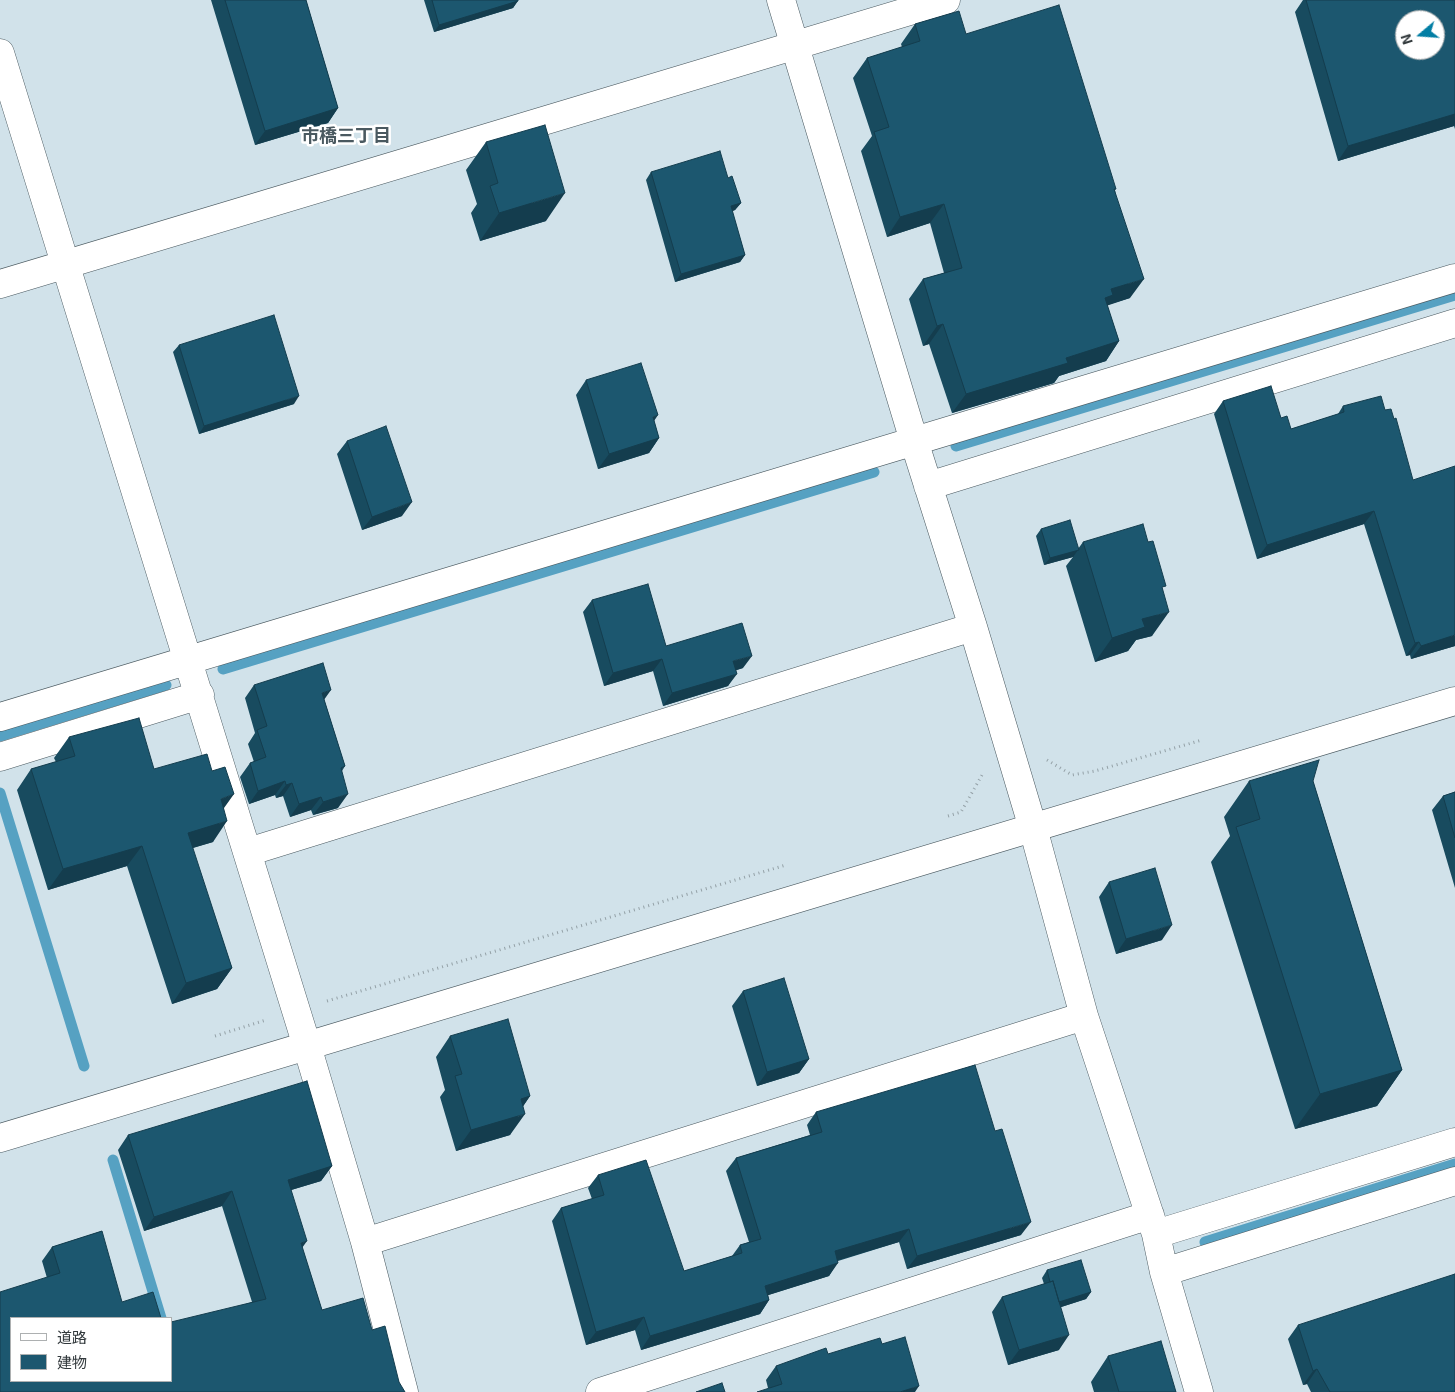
<!DOCTYPE html>
<meta charset="utf-8">
<style>
body{margin:0}
#map{position:relative;width:1455px;height:1392px;overflow:hidden;background:#d1e2ea;font-family:"Exo 2","Noto Sans JP",sans-serif}
canvas{display:block}
.legend{position:absolute;left:10px;top:1317px;width:162px;height:65px;box-sizing:border-box;background:#fff;border:1px solid #adb0b1;margin:0;padding:6px 9px;list-style:none;font-size:15px;color:#32393c}
.legend li{display:flex;align-items:center;gap:10px;height:25px}
.legend b{width:25px;border:1px solid #adb0b1}
.north{position:absolute;left:1395px;top:10px;width:50px;height:50px;box-sizing:border-box;background:#fff;border:1px solid #adb0b1;border-radius:50%;rotate:252deg;font-size:14px;font-weight:700;line-height:20px;text-align:center;color:#32393c}
.north::after{content:'';display:block;margin:auto;width:18px;height:22px;background:#027ea4;clip-path:polygon(50% 0,100% 100%,50% 72%,0 100%)}
</style>
<div id="map">
<canvas width="1455" height="1392"></canvas>
<ul class="legend">
<li><b style="height:6px;background:#fff"></b>道路</li>
<li><b style="height:14px;background:#1c576f"></b>建物</li>
</ul>
<div class="north">N</div>
</div>
<script>
const ctx = document.querySelector('canvas').getContext('2d');
ctx.lineJoin = 'round';
function poly(rows) {
  const path = new Path2D();
  for (const r of rows) {
    path.moveTo(r[0], r[1]);
    for (let i = 2; i < r.length; i += 2) path.lineTo(r[i], r[i + 1]);
  }
  return path;
}
function stroke(path, color, width, dash) {
  ctx.strokeStyle = color;
  ctx.lineWidth = width;
  ctx.lineCap = dash ? 'butt' : 'round';
  ctx.setLineDash(dash || []);
  ctx.stroke(path);
}
function fill(path, color) {
  ctx.fillStyle = color;
  ctx.fill(path, 'evenodd');
}
function drawText(font, color, halo, rows, align = 'center') {
  ctx.font = font + ' "Exo 2","Noto Sans JP",sans-serif';
  ctx.lineWidth = 5;
  ctx.setLineDash([]);
  ctx.textBaseline = 'middle';
  ctx.strokeStyle = halo;
  ctx.fillStyle = color;
  for (const [text, x, y, turn = 0] of rows) {
    ctx.save();
    ctx.translate(x, y);
    ctx.rotate((+turn || 0) * Math.PI / 180);
    ctx.textAlign = isNaN(turn) ? turn : align;
    if (halo) ctx.strokeText(text, 0, 0);
    ctx.fillText(text, 0, 0);
    ctx.restore();
  }
}
stroke(poly([
 [956,446,1455,295],
 [223,669,874,472],
 [0,736,166,685],
 [0,793,84,1066],
 [113,1160,161,1318],
 [1205,1242,1455,1164]
]), '#56a1c2', 11);
const minor = poly([
 [781,0,914,441,973,627,1033,828,1084,1016,1156,1234,1164,1272,1199,1392],
 [0,53,307,1046,365,1242,404,1392],
 [928,486,1455,323],
 [0,717,1455,278],
 [0,757,200,695],
 [248,852,973,627],
 [1156,1234,1455,1142],
 [365,1242,1084,1016],
 [1164,1272,1455,1181],
 [600,1392,1150,1215]
]);
const tertiary = poly([
 [0,284,946,0],
 [0,1138,1455,701]
]);
stroke(minor, '#4b5a61', 29);
stroke(tertiary, '#4b5a61', 29);
stroke(poly([
 [1047,760,1072,775,1095,771,1202,740],
 [948,816,961,812,982,775],
 [327,1001,786,865],
 [215,1036,266,1020]
]), '#94a1a7', 3, [1, 4]);
stroke(minor, '#fff', 28);
stroke(tertiary, '#fff', 28);
fill(poly([
 [211,0,306,0,338,108,328,123,255,145],
 [424,0,518,0,513,8,434,32],
 [1303,0,1455,0,1455,129,1454,126,1338,161,1295,12],
 [915,24,966,34,1116,189,1115,190,1130,298,1107,305,1119,341,1106,361,1059,376,1054,383,952,413,929,344,923,346,909,299,923,279,944,273,930,223,887,237,861,151,872,136,853,78,867,58,902,47,901,44],
 [486,142,546,221,480,241,471,213,477,204,466,170],
 [651,172,728,178,741,203,735,210,732,211,745,255,740,262,675,282,646,180],
 [179,345,294,404,199,434,173,352],
 [586,380,654,421,659,438,649,453,598,469,576,395],
 [1223,401,1281,418,1291,429,1338,414,1343,406,1455,646,1411,659,1410,655,1406,656,1364,524,1257,559,1214,414],
 [347,441,402,516,362,530,337,454],
 [1041,529,1078,549,1083,542,1163,590,1152,636,1136,640,1128,651,1095,662,1066,566,1073,557,1044,565,1036,536],
 [592,600,666,646,743,668,736,670,728,686,663,706,653,671,604,686,583,612],
 [254,685,324,699,345,766,342,771,338,808,313,815,311,810,290,817,283,796,276,798,275,795,249,804,240,777,250,763,254,762,248,744,255,733,245,698],
 [69,737,154,769,224,808,213,842,192,848,232,968,217,989,172,1004,127,866,48,890,17,790,31,769,56,762,54,758],
 [1249,781,1313,781,1402,1070,1377,1106,1295,1129,1211,862,1230,836,1224,817],
 [1455,792,1455,888,1432,810,1443,796],
 [1109,882,1162,940,1116,954,1099,897],
 [743,991,809,1059,799,1073,757,1086,732,1006],
 [450,1036,530,1096,523,1106,510,1135,456,1151,440,1097,445,1090,436,1057],
 [816,1112,1021,1235,907,1269,899,1242,838,1261,829,1276,768,1295,769,1300,760,1314,641,1350,635,1330,586,1345,552,1221,561,1208,592,1199,588,1188,598,1175,684,1271,732,1256,740,1245,749,1242,726,1171,736,1158,810,1135,807,1125],
 [128,1135,332,1166,321,1181,291,1190,302,1247,322,1310,372,1330,399,1382,0,1392,47,1278,42,1261,52,1247,102,1231,11,1381,252,1302,222,1206,144,1231,118,1150],
 [1047,1270,1091,1292,1086,1299,1061,1307,1059,1350,1008,1365,992,1312,1002,1297,1044,1284,1042,1278],
 [1298,1325,1455,1392,1311,1392,1307,1384,1303,1385,1288,1339],
 [882,1344,915,1392,768,1388,766,1380,776,1366,828,1354],
 [1108,1356,1176,1392,1094,1392,1091,1382]
]), '#184b5f');
fill(poly([
 [518,1,513,8,434,32,439,25],
 [338,108,328,123,255,145,265,131],
 [1455,114,1455,124,1454,126,1338,161,1348,146],
 [565,193,546,221,480,241,499,213],
 [741,203,735,210,726,214,731,206],
 [944,204,930,223,887,237,900,217],
 [745,255,740,262,675,282,681,274],
 [1144,279,1130,298,1106,306,1091,317,1111,289],
 [943,324,929,344,923,346,937,326],
 [1119,341,1106,361,1059,376,1054,383,952,413,966,394,1066,358],
 [299,396,294,404,199,434,204,426],
 [658,415,648,430,653,417],
 [659,438,649,453,598,469,609,454],
 [412,502,402,516,362,530,372,517],
 [1374,511,1364,524,1257,559,1267,545],
 [1078,550,1073,557,1044,565,1050,558],
 [1169,612,1152,636,1136,640,1128,651,1095,662,1112,638,1142,619],
 [1455,635,1455,646,1411,659,1421,646],
 [1419,642,1410,655,1406,656,1415,643],
 [752,656,743,668,725,674,733,661],
 [662,659,653,671,604,686,613,673],
 [737,674,728,686,663,706,672,693],
 [331,690,321,704,322,693],
 [285,781,275,795,249,804,258,791],
 [292,783,283,796,276,798,286,785],
 [234,794,219,815,221,799],
 [348,794,338,808,313,815,323,802],
 [321,797,311,810,290,817,299,804],
 [227,821,213,842,173,854,188,833],
 [142,846,127,866,48,890,63,869],
 [1172,925,1162,940,1116,954,1126,939],
 [232,968,217,989,172,1004,186,983],
 [809,1059,799,1073,757,1086,767,1072],
 [1402,1070,1377,1106,1295,1129,1320,1094],
 [530,1096,516,1117,525,1114,510,1135,456,1151,471,1130,521,1099],
 [332,1166,321,1181,278,1194,288,1180],
 [232,1191,222,1206,144,1231,154,1217],
 [1031,1222,1021,1235,907,1269,917,1256],
 [909,1229,899,1242,825,1264,835,1251],
 [307,1241,297,1255,301,1243],
 [838,1263,829,1276,756,1299,765,1286],
 [1091,1292,1086,1299,1052,1310,1057,1302],
 [769,1300,760,1314,641,1350,650,1336],
 [644,1317,635,1330,586,1345,596,1332],
 [1069,1335,1059,1350,1008,1365,1019,1350],
 [1317,1369,1307,1384,1303,1385,1313,1371],
 [919,1386,915,1392,900,1392]
]), '#143d4e');
const building = poly([
 [225,0,306,0,338,108,265,131,225,0],
 [432,0,518,0,518,1,439,25,432,0],
 [1306,0,1455,0,1455,114,1348,146,1306,0],
 [1405,20,1435,20,1435,50,1405,50,1405,20],
 [1059,5,1116,189,1114,189,1144,279,1111,289,1113,295,1105,298,1119,341,1066,358,1068,363,966,394,943,324,937,326,923,279,962,268,944,204,900,217,874,132,889,127,867,58,920,41,915,24,959,11,966,34,1059,5],
 [545,125,565,193,499,213,490,186,498,183,486,142,545,125],
 [720,151,728,178,732,176,741,203,731,206,745,255,681,274,651,172,720,151],
 [274,315,299,396,204,426,179,345,274,315],
 [641,363,658,415,653,417,659,438,609,454,586,380,641,363],
 [1271,386,1281,418,1287,416,1291,429,1344,412,1343,406,1381,396,1385,410,1391,409,1394,419,1396,418,1413,480,1455,466,1455,635,1421,646,1419,642,1415,643,1374,511,1267,545,1223,401,1271,386],
 [386,426,412,502,372,517,347,441,386,426],
 [1070,520,1079,550,1050,558,1041,529,1070,520],
 [1143,524,1148,542,1153,541,1166,586,1162,587,1169,612,1142,619,1145,627,1112,638,1083,542,1143,524],
 [648,584,666,646,742,623,752,656,733,661,737,674,672,693,662,659,613,673,592,600,648,584],
 [323,663,331,690,322,693,345,766,341,768,348,794,323,802,321,797,299,804,292,783,286,785,285,781,258,791,250,763,266,757,257,730,267,726,254,685,323,663],
 [139,718,154,769,207,754,212,771,225,767,234,794,221,799,227,821,188,833,232,968,186,983,142,846,63,869,31,769,75,756,69,737,139,718],
 [1319,760,1313,781,1402,1070,1320,1094,1236,827,1260,819,1249,781,1319,760],
 [1455,792,1455,838,1443,796,1455,792],
 [1155,868,1172,925,1126,939,1109,882,1155,868],
 [784,978,809,1059,767,1072,743,991,784,978],
 [508,1019,530,1096,521,1099,525,1114,471,1130,455,1076,462,1074,450,1036,508,1019],
 [975,1065,995,1131,1002,1129,1031,1222,917,1256,909,1229,835,1251,838,1263,765,1286,769,1300,650,1336,644,1317,596,1332,561,1208,604,1195,598,1175,646,1160,684,1271,742,1253,740,1245,761,1239,736,1158,822,1132,816,1112,975,1065],
 [307,1081,332,1166,288,1180,307,1241,301,1243,322,1310,363,1298,372,1330,385,1326,399,1382,405,1392,0,1392,0,1292,60,1273,52,1247,102,1231,122,1302,153,1292,161,1318,11,1318,11,1381,171,1381,171,1322,266,1299,232,1191,154,1217,128,1135,307,1081],
 [1081,1260,1091,1292,1059,1302,1053,1281,1050,1282,1047,1270,1081,1260],
 [1455,1274,1455,1392,1330,1392,1317,1369,1313,1371,1298,1325,1455,1274],
 [1053,1281,1069,1335,1019,1350,1002,1297,1053,1281],
 [905,1337,919,1386,900,1392,757,1392,782,1384,776,1366,826,1348,828,1354,880,1338,882,1344,905,1337],
 [1161,1341,1176,1392,1119,1392,1108,1356,1161,1341],
 [722,1383,725,1392,696,1392,722,1383]
]);
fill(building, '#1c576f');
stroke(building, '#143d4e', 1);
drawText('bold 18px', '#4a5960', '#fff', [
 ["市橋三丁目",346,136]
]);
</script>
